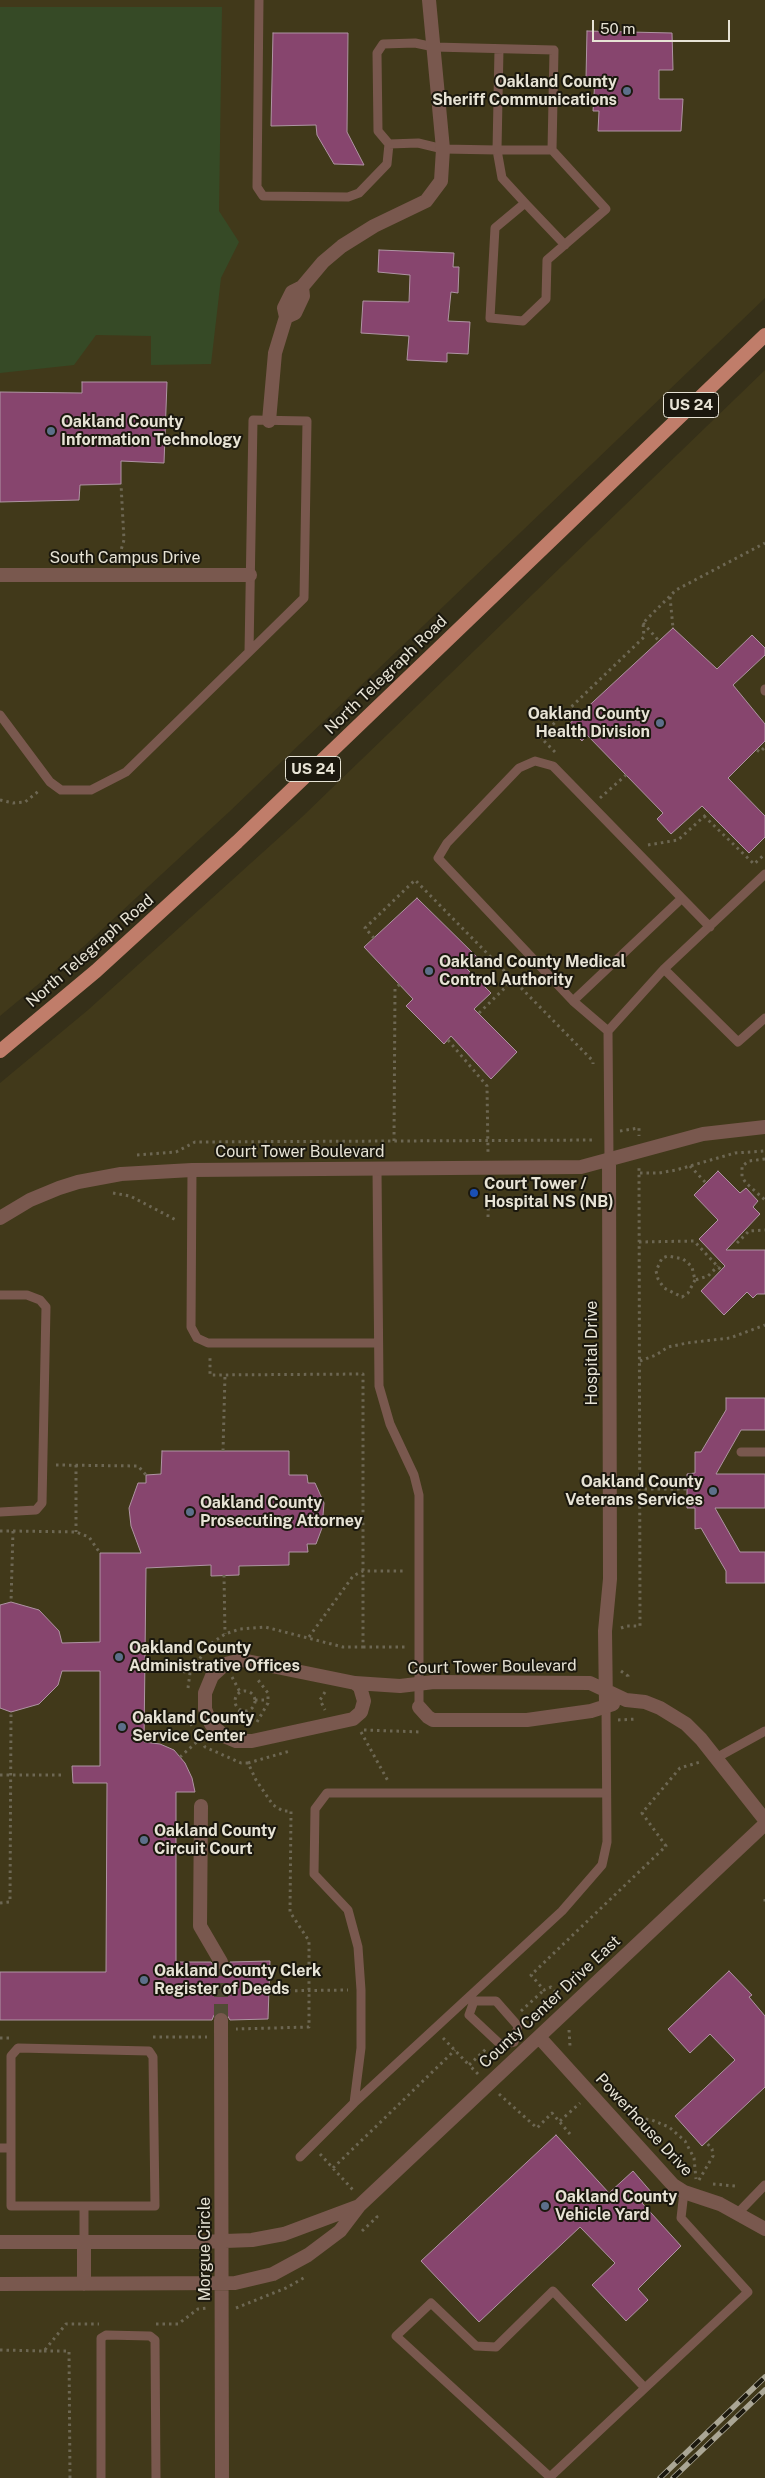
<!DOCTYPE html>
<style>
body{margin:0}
#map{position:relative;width:765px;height:2478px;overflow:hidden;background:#363019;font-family:"Public Sans",sans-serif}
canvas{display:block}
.scale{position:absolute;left:592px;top:20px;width:138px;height:22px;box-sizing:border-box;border:2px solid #e7e3d5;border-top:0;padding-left:6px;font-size:15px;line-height:18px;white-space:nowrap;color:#e7e3d5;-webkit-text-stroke:4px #1b180e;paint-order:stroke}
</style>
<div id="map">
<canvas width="765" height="2478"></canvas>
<div class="scale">50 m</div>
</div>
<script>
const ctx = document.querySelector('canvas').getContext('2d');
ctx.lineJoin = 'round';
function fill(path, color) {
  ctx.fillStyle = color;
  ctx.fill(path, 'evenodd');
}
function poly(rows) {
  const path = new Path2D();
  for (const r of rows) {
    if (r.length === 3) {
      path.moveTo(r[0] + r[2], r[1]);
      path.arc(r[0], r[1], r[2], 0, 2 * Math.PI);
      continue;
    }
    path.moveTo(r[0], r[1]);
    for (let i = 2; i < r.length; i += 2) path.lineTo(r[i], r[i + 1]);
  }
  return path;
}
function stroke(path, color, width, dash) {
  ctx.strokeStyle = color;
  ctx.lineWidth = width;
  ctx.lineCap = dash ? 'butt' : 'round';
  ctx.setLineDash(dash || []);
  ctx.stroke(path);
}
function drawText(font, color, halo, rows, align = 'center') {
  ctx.font = font + ' "Public Sans",sans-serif';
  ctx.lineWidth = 4;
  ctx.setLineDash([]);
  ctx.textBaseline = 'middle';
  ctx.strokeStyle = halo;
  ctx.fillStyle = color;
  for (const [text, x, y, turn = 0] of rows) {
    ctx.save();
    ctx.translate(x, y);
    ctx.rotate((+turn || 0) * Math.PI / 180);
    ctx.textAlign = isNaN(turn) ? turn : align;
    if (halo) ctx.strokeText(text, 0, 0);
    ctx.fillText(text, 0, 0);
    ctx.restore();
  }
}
fill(poly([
 [0,0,765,0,765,298,229,812,83,947,0,1016],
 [765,370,765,2478,0,2478,0,1083,88,1010,302,817]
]), '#41391a');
fill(poly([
 [0,7,222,7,219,211,239,242,221,278,211,364,151,365,151,336,96,335,74,365,0,373]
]), '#364a26');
const building = poly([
 [587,31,672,33,673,70,659,70,659,99,683,99,681,131,598,131,599,111,593,111,595,79,586,79,587,31],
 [273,33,348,33,347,132,364,165,334,164,317,135,316,125,271,126,273,33],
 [379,250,454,253,453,267,459,267,458,293,451,292,448,321,470,322,468,354,447,353,447,362,407,360,409,336,361,333,363,301,409,302,410,275,378,272,379,250],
 [82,382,167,382,164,463,121,461,121,484,80,485,79,500,0,502,0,392,82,393,82,382],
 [673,628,717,669,752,635,765,648,765,655,733,685,765,724,765,741,728,778,765,816,765,837,749,853,702,806,671,834,657,819,663,813,587,735,582,741,567,726,673,628],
 [417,898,477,957,466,968,491,993,474,1009,517,1052,491,1079,451,1036,444,1044,406,1006,413,999,364,947,417,898],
 [718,1171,740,1193,746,1188,758,1201,753,1207,760,1214,726,1250,765,1250,765,1294,757,1294,753,1298,747,1292,724,1315,701,1291,725,1266,699,1239,718,1220,694,1195,718,1171],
 [726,1398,765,1398,765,1430,741,1430,716,1474,765,1474,765,1508,715,1508,740,1552,765,1552,765,1583,726,1583,726,1571,701,1528,695,1529,695,1508,687,1508,687,1474,695,1473,695,1452,701,1452,726,1410,726,1398],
 [162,1451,289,1451,289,1475,307,1475,308,1483,315,1483,324,1503,322,1528,316,1544,307,1544,308,1552,289,1552,289,1565,239,1566,239,1575,211,1576,211,1565,146,1568,144,1742,160,1744,174,1750,185,1763,192,1778,195,1792,176,1792,176,1962,211,1962,216,1969,222,1971,228,1967,230,1962,270,1961,268,2019,230,2020,226,2013,220,2011,214,2015,212,2020,0,2020,0,1972,106,1972,107,1783,73,1783,72,1766,100,1766,100,1671,62,1671,58,1685,39,1704,11,1712,0,1708,0,1605,11,1602,39,1610,59,1631,62,1643,100,1642,100,1553,141,1553,131,1526,129,1508,138,1483,146,1483,146,1475,161,1474,162,1451],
 [729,1971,752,1995,749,1997,765,2016,765,2087,702,2146,675,2116,735,2060,710,2034,690,2053,668,2029,729,1971],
 [556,2135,609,2193,633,2171,652,2193,642,2203,681,2246,638,2289,648,2300,626,2321,592,2285,615,2263,580,2227,479,2322,421,2261,556,2135]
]);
fill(building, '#87456e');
stroke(building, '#af94a3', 1);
stroke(poly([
 [221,1962,221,2020]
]), '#514b35', 14, [14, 7]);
stroke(poly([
 [115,559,119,557,124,540,121,484],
 [670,597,673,628],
 [643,623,659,641],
 [757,750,760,752,765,747],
 [555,752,540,737,644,637,643,623,676,590,765,543],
 [600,798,626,775],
 [0,800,13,803,25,802,40,790],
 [704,816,754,864,765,854],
 [648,845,678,840,709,812],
 [374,938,365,928,415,880,593,1061,593,1064],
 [479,1013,513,980],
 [448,1040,487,1086,488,1152],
 [620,1131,639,1128,639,1136],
 [394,1141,395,989,400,984],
 [137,1155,176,1152,195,1142,595,1140],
 [765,1159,749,1161,742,1166,742,1177,746,1183,765,1200],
 [690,1166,706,1183],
 [640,1173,659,1173,676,1170,735,1153,765,1151],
 [113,1193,130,1196,178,1221],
 [488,1217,489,1183],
 [639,1242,694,1241,721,1270],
 [737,1243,749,1231,765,1230],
 [695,1280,688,1293,682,1297,664,1288,658,1279,656,1271,662,1258,668,1256,683,1259,688,1263,692,1267,695,1280,708,1276,718,1266],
 [640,1361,656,1355,668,1347,687,1343,730,1338,765,1325],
 [223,1451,225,1375],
 [56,1465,138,1466,146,1475],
 [76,1465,76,1532],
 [638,1489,687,1489],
 [0,1531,13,1531,11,1602],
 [13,1531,76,1532,89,1537,100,1553],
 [224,1575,225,1634],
 [621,1628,627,1626,640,1626,639,1167],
 [309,1637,353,1576,363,1571,406,1571],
 [363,1647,406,1647],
 [145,1663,190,1673],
 [621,1671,628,1676,627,1680],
 [232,1677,240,1692],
 [188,1688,190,1673,209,1645,225,1634,240,1629,265,1627,343,1647,363,1647,363,1374,210,1375,210,1356],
 [245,1701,10],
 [325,1692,320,1700,325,1710],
 [255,1700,268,1700],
 [190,1717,191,1724,205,1747,241,1763,248,1763,256,1780,273,1805,283,1811,291,1811,290,1912,309,1941,309,2027,236,2029],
 [618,1720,636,1719],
 [257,1722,268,1703,268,1693,258,1680],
 [232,1723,240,1710],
 [364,1730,422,1732],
 [361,1732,388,1781],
 [180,1757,200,1739],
 [248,1763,290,1751],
 [0,1775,62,1775],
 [765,1899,765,1903],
 [0,1903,10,1902,11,1712],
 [269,1991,348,1990],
 [560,1997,551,1987,544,1990,531,1975,666,1846,642,1813,680,1768,700,1762],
 [521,2011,544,1990],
 [569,2030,570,2046],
 [153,2037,207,2037],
 [0,2038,9,2038],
 [443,2038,469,2065],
 [478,2074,469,2065,486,2049],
 [499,2094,537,2128,552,2113,570,2134],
 [633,2117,652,2120,669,2127,685,2141,694,2158,696,2179],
 [560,2121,580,2103],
 [320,2154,353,2190],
 [333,2168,455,2050],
 [699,2180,713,2156,712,2149,706,2142],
 [713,2184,735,2186],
 [362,2231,377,2217,374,2213],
 [236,2308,286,2288,307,2276],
 [156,2324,178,2324,198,2309,207,2308],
 [0,2350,44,2351,66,2324,99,2324],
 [44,2351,69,2351,70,2478]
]), '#6d6753', 3, [2.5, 4]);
stroke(poly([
 [259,0,257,187,263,196,348,197,359,193,387,164,389,144],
 [415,43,434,47,554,50,552,150,606,209,547,260,546,299,523,321,490,318,495,228,525,203,502,178,497,150,443,149,418,143,389,144,378,131,377,53,383,44,415,43],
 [499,49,497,150,552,150],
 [525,203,565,245],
 [765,689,765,691],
 [0,715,50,782,61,790,91,790,126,772,210,690,249,652,304,598,307,421,253,420,249,652],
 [664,969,738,1042,765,1018],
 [573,1001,682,898],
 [608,1031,573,1001,438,858,447,843,519,768,535,761,553,766,710,927],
 [609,1160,608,1031,664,969,765,874],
 [377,1169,379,1386,390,1424,414,1475,419,1495,419,1707],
 [192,1170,191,1327,197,1338,208,1343,377,1343],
 [0,1295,27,1295,40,1300,46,1307,42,1503,36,1510,0,1512],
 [741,1452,765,1452],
 [606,1706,607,1842,602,1865,562,1911,354,2103,361,2048,361,1990,358,1947,348,1910,314,1874,315,1809,327,1793,606,1793],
 [716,1758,765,1731],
 [474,2001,469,2015,501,2045,514,2042],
 [474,2001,496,2001,518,2026,514,2042],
 [0,2148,11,2148,11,2056,18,2048,149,2051,153,2057,155,2206,84,2206,84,2242],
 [11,2148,11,2206,84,2206],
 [300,2157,354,2103],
 [737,2214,765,2185],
 [645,2388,553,2291,496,2347,476,2346,431,2303,396,2336,550,2477,645,2388,748,2292,681,2218,684,2192],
 [101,2478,101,2338,106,2335,150,2336,155,2340,156,2478]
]), '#79584e', 9);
stroke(poly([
 [286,317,295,313,303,296,302,287],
 [269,421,275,353,286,317,284,308,292,292,302,287,323,262,342,246,374,226,426,201,441,181,443,149,429,0],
 [0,575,250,575],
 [0,1218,30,1200,59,1188,78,1182,121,1174,192,1170,581,1167,703,1134,765,1127],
 [355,1683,360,1687,364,1701,361,1712,353,1719,252,1741,236,1741,224,1736,211,1724,205,1709,205,1693,212,1676,225,1664,242,1660,355,1683,400,1686,434,1682,590,1683,626,1700,645,1702,660,1708,686,1724,701,1739,765,1820],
 [606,1706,605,1631,610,1579,609,1160],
 [419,1707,428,1717,433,1720,527,1720,591,1711,613,1704],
 [201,1806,200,1926,221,1962],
 [221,2020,222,2478],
 [539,2037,673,2185,684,2192,720,2204,765,2229],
 [0,2242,198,2242,252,2240,284,2234,359,2206],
 [0,2284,235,2283,273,2274,308,2255,340,2231,359,2206,765,1824],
 [84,2284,84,2242]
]), '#79584e', 14);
stroke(poly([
 [0,1051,96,971,237,842,765,335]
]), '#c07d6a', 14);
const rail = poly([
 [660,2478,765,2377],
 [673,2478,765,2390]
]);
stroke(rail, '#aaa695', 5.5);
stroke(rail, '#1b180e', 4, [11]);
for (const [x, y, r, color] of [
 [627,91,5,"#5c6f8a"],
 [51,431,5,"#5c6f8a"],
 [660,723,5,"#5c6f8a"],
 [429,971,5,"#5c6f8a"],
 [474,1193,5,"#1a4fb4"],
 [713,1491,5,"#5c6f8a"],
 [190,1512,5,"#5c6f8a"],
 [119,1657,5,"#5c6f8a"],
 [122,1727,5,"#5c6f8a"],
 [144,1840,5,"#5c6f8a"],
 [144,1980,5,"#5c6f8a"],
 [545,2206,5,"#5c6f8a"]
]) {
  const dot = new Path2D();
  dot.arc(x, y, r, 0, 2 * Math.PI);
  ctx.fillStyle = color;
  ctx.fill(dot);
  stroke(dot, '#1b180e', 2);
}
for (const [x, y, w] of [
 [691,405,55],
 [313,769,55]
]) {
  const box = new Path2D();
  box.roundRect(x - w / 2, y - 12.5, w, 25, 4);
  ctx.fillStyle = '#1b180e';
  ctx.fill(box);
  stroke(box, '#e7e3d5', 1);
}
drawText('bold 15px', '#e7e3d5', null, [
 ["US 24",691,405],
 ["US 24",313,769]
]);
drawText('bold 16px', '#e7e3d5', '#1b180e', [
 ["Oakland County",617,82,"right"],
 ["Sheriff Communications",617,100,"right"],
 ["Oakland County",61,422],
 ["Information Technology",61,440],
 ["Oakland County",650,714,"right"],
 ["Health Division",650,732,"right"],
 ["Oakland County Medical",439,962],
 ["Control Authority",439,980],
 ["Court Tower /",484,1184],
 ["Hospital NS (NB)",484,1202],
 ["Oakland County",703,1482,"right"],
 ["Veterans Services",703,1500,"right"],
 ["Oakland County",200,1503],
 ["Prosecuting Attorney",200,1521],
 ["Oakland County",129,1648],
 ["Administrative Offices",129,1666],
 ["Oakland County",132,1718],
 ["Service Center",132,1736],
 ["Oakland County",154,1831],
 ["Circuit Court",154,1849],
 ["Oakland County Clerk",154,1971],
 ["Register of Deeds",154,1989],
 ["Oakland County",555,2197],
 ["Vehicle Yard",555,2215]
], 'left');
drawText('16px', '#e7e3d5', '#1b180e', [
 ["South Campus Drive",125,558],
 ["North Telegraph Road",386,675,-44],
 ["North Telegraph Road",90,951,-41],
 ["Court Tower Boulevard",300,1152],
 ["Hospital Drive",592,1353,-90],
 ["Court Tower Boulevard",492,1667,-1],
 ["County Center Drive East",550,2002,-43],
 ["Powerhouse Drive",644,2125,47],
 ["Morgue Circle",205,2249,-90]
]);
</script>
